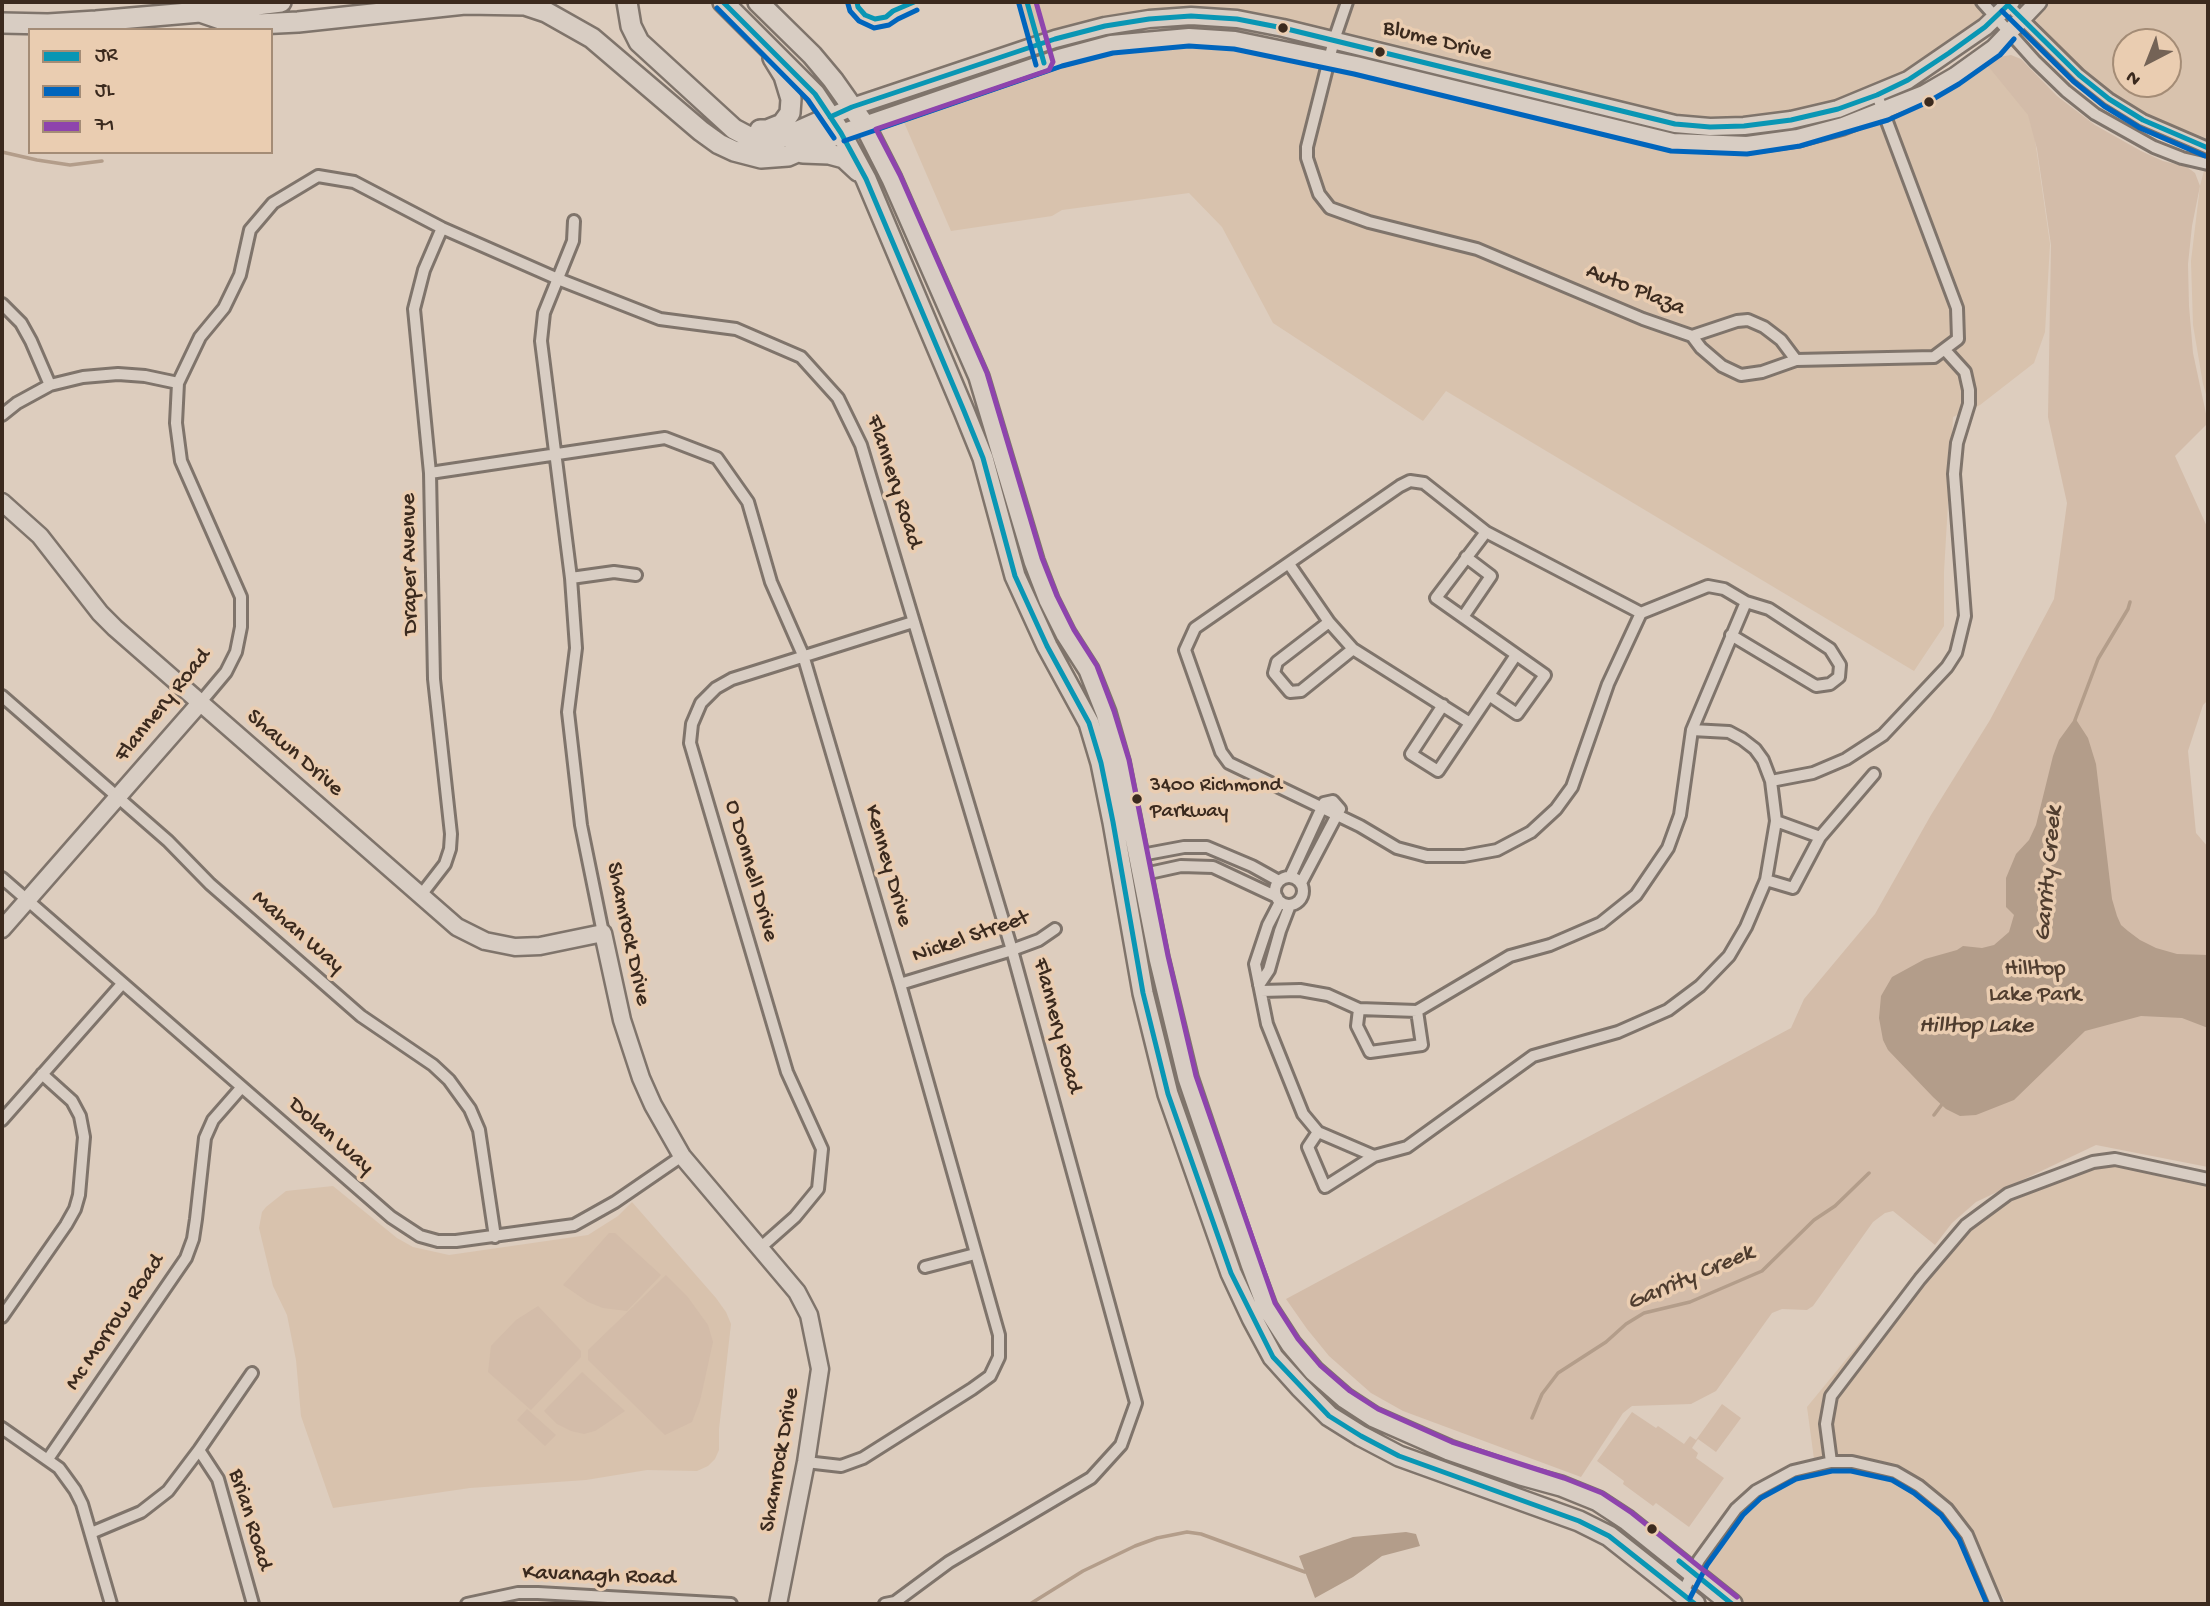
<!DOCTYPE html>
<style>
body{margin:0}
#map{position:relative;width:2210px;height:1606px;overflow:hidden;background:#ddcdbe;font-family:"Gochi Hand",sans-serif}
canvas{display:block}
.frame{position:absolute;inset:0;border:4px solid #3b2a1e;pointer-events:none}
.legend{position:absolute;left:28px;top:28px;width:245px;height:126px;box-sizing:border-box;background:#eacdb1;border:2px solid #a48c76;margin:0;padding:9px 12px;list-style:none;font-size:21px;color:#3b2a1e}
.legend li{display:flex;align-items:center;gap:14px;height:35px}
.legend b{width:35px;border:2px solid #a48c76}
.north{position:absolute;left:2112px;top:28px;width:70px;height:70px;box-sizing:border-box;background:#eacdb1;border:2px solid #a48c76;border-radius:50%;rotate:222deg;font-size:19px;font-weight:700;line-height:28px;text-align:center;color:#3b2a1e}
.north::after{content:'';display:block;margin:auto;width:24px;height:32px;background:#746356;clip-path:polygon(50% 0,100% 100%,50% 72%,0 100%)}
</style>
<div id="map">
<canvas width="2210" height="1606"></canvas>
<div class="frame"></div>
<ul class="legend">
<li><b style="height:9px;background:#0996b4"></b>JR</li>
<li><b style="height:9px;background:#0065bd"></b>JL</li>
<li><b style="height:9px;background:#8e44ad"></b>71</li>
</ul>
<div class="north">N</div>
</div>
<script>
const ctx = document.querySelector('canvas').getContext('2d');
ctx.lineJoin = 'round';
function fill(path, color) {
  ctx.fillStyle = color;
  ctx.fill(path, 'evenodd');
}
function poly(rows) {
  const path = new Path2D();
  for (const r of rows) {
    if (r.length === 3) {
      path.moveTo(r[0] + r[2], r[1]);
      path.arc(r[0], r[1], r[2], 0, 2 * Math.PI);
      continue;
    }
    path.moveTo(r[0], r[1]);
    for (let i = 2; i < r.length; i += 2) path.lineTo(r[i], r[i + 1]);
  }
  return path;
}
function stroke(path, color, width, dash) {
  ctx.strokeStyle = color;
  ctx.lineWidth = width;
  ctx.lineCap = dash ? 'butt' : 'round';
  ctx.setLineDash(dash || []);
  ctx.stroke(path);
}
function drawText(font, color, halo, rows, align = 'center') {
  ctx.font = font + ' "Gochi Hand",sans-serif';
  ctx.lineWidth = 7;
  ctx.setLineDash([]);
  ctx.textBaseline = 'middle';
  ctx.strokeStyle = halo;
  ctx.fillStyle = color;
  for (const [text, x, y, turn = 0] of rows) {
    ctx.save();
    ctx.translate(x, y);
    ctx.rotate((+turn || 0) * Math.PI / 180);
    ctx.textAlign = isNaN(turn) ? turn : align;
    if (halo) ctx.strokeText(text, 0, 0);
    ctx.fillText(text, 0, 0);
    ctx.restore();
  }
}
fill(poly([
 [1020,2,1994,2,1999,7,1876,97,1787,116,1683,122,1435,61,1260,14,1185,10,1026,44],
 [2047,2,2208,2,2208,139,2139,111,2087,76,2033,17],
 [2126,42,2168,42,2168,84,2126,84],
 [1174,42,1215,43,1331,64,1655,144,1758,148,1883,118,1990,56,2031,112,2050,244,2045,332,2034,363,1980,405,1953,417,1944,572,1944,626,1914,671,1446,391,1423,421,1273,323,1222,227,1189,193,1062,210,1052,216,951,231,900,113,1045,66],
 [2208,155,2208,401,2203,384,2193,325,2191,261,2200,186],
 [2099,1153,2208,1171,2208,1604,2007,1604,1930,1484,1862,1458,1814,1459,1807,1407,1954,1228,1980,1205],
 [333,1186,397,1238,413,1247,449,1255,588,1235,618,1216,632,1202,716,1298,726,1312,731,1324,719,1429,719,1450,715,1459,708,1466,697,1471,647,1470,586,1480,470,1488,333,1508,301,1416,296,1360,287,1315,273,1286,259,1228,262,1212,266,1207,286,1191],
 [1836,1468,1887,1478,1928,1499,1970,1555,1993,1604,1740,1604,1697,1569,1748,1507,1792,1478]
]), '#d8c2ad');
fill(poly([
 [2011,55,2021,59,2057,96,2095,125,2141,151,2163,161,2187,167,2195,173,2200,186,2192,226,2188,264,2189,306,2193,353,2208,423,2175,456,2208,529,2208,700,2203,705,2188,751,2196,833,2208,847,2208,1167,2096,1145,1976,1202,1952,1223,1935,1245,1893,1211,1885,1213,1873,1222,1813,1306,1807,1310,1782,1309,1772,1313,1716,1391,1691,1404,1632,1406,1623,1413,1581,1477,1403,1411,1371,1393,1329,1356,1307,1329,1286,1299,1791,1028,1804,999,1875,914,1931,815,1990,720,2054,599,2067,503,2048,417,2051,245,2037,149,2028,115,1988,66,1999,57],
 [609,1233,615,1233,661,1275,627,1311,603,1308,588,1302,563,1285],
 [666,1275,687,1296,708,1325,713,1342,700,1401,692,1422,665,1435,588,1360,588,1350],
 [538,1306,581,1351,581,1357,531,1410,488,1372,491,1346,516,1320],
 [582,1372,625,1411,595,1431,584,1434,571,1431,557,1424,544,1411],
 [1722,1404,1741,1418,1716,1452,1698,1439,1692,1448,1698,1453,1696,1458,1724,1478,1689,1527,1656,1503,1653,1506,1623,1484,1624,1481,1597,1461,1632,1412,1656,1428,1658,1426,1684,1444,1690,1436,1696,1440],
 [527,1409,556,1435,545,1446,517,1420]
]), '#d3bca9');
fill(poly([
 [2075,718,2088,738,2096,764,2112,899,2117,916,2121,925,2128,931,2140,940,2156,948,2177,954,2208,955,2208,1028,2182,1018,2141,1016,2085,1031,2014,1100,1976,1115,1960,1116,1946,1109,1933,1097,1888,1050,1883,1040,1879,1018,1881,996,1892,977,1925,959,1957,950,1963,946,1982,948,1994,945,2009,932,2014,915,2006,907,2006,878,2016,854,2029,840,2036,825,2053,756,2059,740],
 [1406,1532,1416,1534,1420,1546,1382,1556,1353,1577,1315,1598,1299,1556,1353,1537]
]), '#b39d8a');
stroke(poly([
 [2,152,37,160,70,165,102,161],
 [2075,720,2098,659,2128,609,2130,602],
 [1934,1115,1943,1103],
 [1532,1418,1542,1394,1558,1373,1606,1342,1626,1324,1644,1313,1690,1302,1762,1271,1814,1220,1835,1206,1869,1173],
 [1030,1604,1083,1571,1135,1546,1157,1538,1187,1532,1201,1534,1305,1572,1308,1571]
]), '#b39d8a', 3.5);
const street = poly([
 [1347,2,1334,40,1307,147,1307,158,1319,194,1330,208,1369,222,1477,249,1643,319,1692,336,1701,348,1722,366,1741,375,1762,372,1796,360,1934,357,1958,339,1957,308,1877,95],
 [1982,2,2035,61,2066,91,2095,114,2154,147,2182,158,2208,164],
 [2005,2,2079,75,2109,99,2143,120,2208,148],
 [574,221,573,241,544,313,541,341,571,578,576,648,568,712,581,825,603,933],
 [2,304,21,323,31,341,50,385],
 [1692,336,1737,321,1748,320,1764,327,1781,340,1796,360],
 [2,415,17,403,50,385,83,377,118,374,145,376,178,383],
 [430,473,665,438,717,458,748,502,771,582,803,655,900,984,999,1335,999,1357,990,1376,972,1389,863,1458,841,1466,806,1462],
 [1410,481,1424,483,1486,532,1641,613,1608,684,1572,787,1556,809,1531,832,1497,850,1464,856,1427,856,1397,848,1360,826,1229,763,1221,752,1185,650,1195,628,1400,486,1410,481],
 [1486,532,1436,598,1545,675,1517,714,1489,695],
 [1289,564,1329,622,1353,649,1470,723],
 [571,578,614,572,636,575],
 [1641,613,1708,586,1724,589,1746,602,1769,609,1830,649,1840,665,1839,677,1830,684,1816,686,1731,635],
 [1463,617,1491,576,1466,557],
 [1329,622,1277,662,1274,673,1290,692,1301,691,1353,649],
 [2,696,168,841,210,884,361,1016,433,1065,449,1080,470,1109,479,1130,495,1237],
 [200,703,226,672,236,652,241,627,241,597,181,461,176,423,178,383,200,337,224,308,240,275,250,230,273,203,318,176,354,182,442,228,558,279,660,319,736,329,801,357,838,398,861,445,1012,950,1136,1403,1121,1445,1091,1478,949,1562,895,1602,885,1604],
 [1443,705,1411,754,1438,771,1516,655],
 [1771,781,1813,773,1846,759,1883,735,1947,667,1956,653,1965,616,1954,474,1957,443,1969,404,1969,390,1965,372,1945,350],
 [1776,821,1820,837],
 [1136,856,1184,847,1207,847,1252,866,1279,881],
 [1140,875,1181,866,1213,867,1277,897],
 [1289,891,14],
 [1290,877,1324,803,1333,801,1340,809,1301,883],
 [2,878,391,1217,420,1236,438,1241,456,1241,574,1225,615,1202,682,1156],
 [1766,880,1793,888,1820,837,1874,774],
 [421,895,445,864,450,849,451,834,434,679,430,473,414,309,424,270,442,228],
 [1280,902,1268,925,1255,964,1267,1024,1303,1114,1318,1132,1374,1156,1407,1147,1533,1056,1618,1032,1668,1010,1700,986,1729,956,1746,927,1766,880,1776,821,1771,781,1763,760,1755,749,1742,739,1729,732,1692,730],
 [900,984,1012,950,1039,940,1055,929],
 [1259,985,1269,970,1280,931,1290,905],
 [1261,991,1300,990,1328,995,1359,1009,1417,1011,1510,956,1550,945,1601,923,1636,895,1668,848,1680,815,1692,730,1746,602],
 [1359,1009,1357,1026,1370,1052,1422,1045,1417,1011],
 [2,1120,122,984],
 [1318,1132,1308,1147,1325,1187,1374,1156],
 [760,1248,795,1217,818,1189,822,1149,787,1072,690,743,692,724,701,703,716,688,732,679,913,622],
 [925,1267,975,1254],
 [2,1317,66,1225,75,1209,79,1195,84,1137,80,1116,72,1101,42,1074],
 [2,1428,59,1468,75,1490,82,1504,111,1604],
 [199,1450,218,1479,253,1604],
 [48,1459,186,1258,193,1239,196,1219,205,1138,213,1120,241,1088],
 [1831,1462,1826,1424,1831,1396,1920,1279,1966,1225,2008,1194,2093,1162,2115,1159,2208,1179],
 [91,1533,141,1512,168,1491,199,1450,252,1373],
 [1682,1594,1699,1560,1736,1509,1756,1491,1793,1471,1831,1462,1852,1462,1895,1472,1919,1486,1947,1509,1967,1535,1996,1604],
 [467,1604,518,1593,538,1593,731,1604]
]);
const secondary = poly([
 [830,117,852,107,1055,39,1105,26,1149,19,1191,16,1237,19,1283,28,1675,124,1710,127,1744,126,1791,120,1838,109,1908,80,1985,27,2011,2],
 [841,133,1059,58,1111,44,1189,37,1235,40,1356,65,1673,142,1747,145,1798,138,1843,126,1924,94,1955,76,1994,48,2038,2],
 [2,502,40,536,100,613,115,628,457,927,485,941,515,947,540,946,603,933,622,1020,641,1078,653,1105,682,1156,797,1292,809,1315,820,1369,806,1462,778,1604],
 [2,929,200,703]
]);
const highway = poly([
 [627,2,631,26,639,42,734,129,751,138,767,140,785,137,830,117],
 [723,2,815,94,841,133,866,179,964,411,983,458,1015,576,1047,646,1089,723,1101,763,1113,822,1143,993,1168,1094,1231,1273,1252,1318,1273,1357,1300,1387,1329,1416,1361,1436,1399,1456,1579,1521,1609,1536,1695,1604],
 [758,2,812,55,833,80,864,124,892,179,979,377,1034,561,1049,600,1066,634,1089,670,1106,713,1120,762,1159,958,1188,1078,1251,1264,1267,1307,1291,1344,1314,1371,1345,1398,1374,1417,1449,1450,1521,1475,1561,1486,1598,1501,1627,1520,1732,1604],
 [200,12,238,25,298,22,465,4,525,5,546,12,592,38,701,131,719,144,734,151,761,158,788,156,841,133],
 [2,23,48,24,96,21,200,12,281,2],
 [760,130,767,130,782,124,790,113,791,99,784,76,773,58],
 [803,153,829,154,844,158,858,171]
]);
stroke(street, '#7f746b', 16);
stroke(secondary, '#7f746b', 21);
stroke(highway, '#7f746b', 24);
stroke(street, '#d8cdc3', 10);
stroke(secondary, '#d8cdc3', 16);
stroke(highway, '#d8cdc3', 19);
stroke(poly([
 [723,2,815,94,841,133,866,179,964,411,983,458,1015,576,1047,646,1089,723,1101,763,1113,822,1143,993,1168,1094,1231,1273,1273,1357,1329,1416,1361,1436,1399,1456,1579,1521,1609,1536,1695,1604],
 [857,2,858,7,865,15,875,19,886,17,893,11,914,2],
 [1027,2,1044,63],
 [2008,5,2079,75,2109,99,2143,120,2208,148],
 [830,117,852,107,1055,39,1105,26,1149,19,1191,16,1237,19,1283,28,1675,124,1710,127,1744,126,1791,120,1838,109,1877,95,1908,80,1949,53,1985,27,2008,5],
 [1679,1561,1732,1604]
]), '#0996b4', 5);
stroke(poly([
 [848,4,850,11,859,21,874,28,889,25,898,19,917,10],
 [1019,4,1036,65],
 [717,8,808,100,834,138],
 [2002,11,2073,81,2104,106,2140,128,2205,156],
 [844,141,1062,66,1113,53,1189,46,1234,49,1354,74,1671,151,1747,154,1800,146,1888,120,1928,102,1959,84,2000,55,2014,39],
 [1690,1598,1707,1565,1743,1515,1761,1498,1796,1479,1832,1471,1851,1471,1892,1480,1914,1493,1941,1515,1959,1539,1987,1604]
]), '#0065bd', 5);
stroke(poly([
 [1036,2,1053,62,1049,70,876,129,900,175,987,373,1042,558,1057,596,1074,630,1097,666,1114,711,1129,760,1168,956,1196,1076,1275,1303,1298,1339,1320,1365,1350,1391,1378,1409,1452,1442,1564,1478,1602,1493,1632,1513,1737,1597]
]), '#8e44ad', 5);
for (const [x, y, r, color] of [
 [1283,28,6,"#3b2a1e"],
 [1380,52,6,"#3b2a1e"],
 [1929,102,6,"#3b2a1e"],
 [1137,799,6,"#3b2a1e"],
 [1652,1529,6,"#3b2a1e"]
]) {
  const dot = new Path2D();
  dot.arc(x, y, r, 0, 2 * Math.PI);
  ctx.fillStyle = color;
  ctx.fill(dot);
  stroke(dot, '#eacdb1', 2.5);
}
drawText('21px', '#3b2a1e', '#eacdb1', [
 ["3400 Richmond",1150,787],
 ["Parkway",1150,813]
], 'left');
drawText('23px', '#3b2a1e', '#eacdb1', [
 ["Blume Drive",1437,42,14],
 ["Auto Plaza",1635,291,22],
 ["Flannery Road",893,482,72],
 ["Draper Avenue",411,564,-91],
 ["Flannery Road",164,706,-51],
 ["Shawn Drive",294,754,41],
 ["Kenney Drive",887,866,74],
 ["O Donnell Drive",750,871,74],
 ["Mahan Way",297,933,41],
 ["Shamrock Drive",627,934,78],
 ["Nickel Street",971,938,-19],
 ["Flannery Road",1056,1026,75],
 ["Dolan Way",330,1137,41],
 ["Mc Morrow Road",116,1323,-56],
 ["Shamrock Drive",781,1460,-80],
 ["Brian Road",249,1520,73],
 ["Kavanagh Road",599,1577,2]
]);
drawText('23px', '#513e30', '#eacdb1', [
 ["Hilltop",2035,970],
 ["Lake Park",2035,996]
]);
drawText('italic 24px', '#4f3d2f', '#eacdb1', [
 ["Garrity Creek",2050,874,-85],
 ["Hilltop Lake",1976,1027],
 ["Garrity Creek",1691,1279,-23]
]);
</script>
